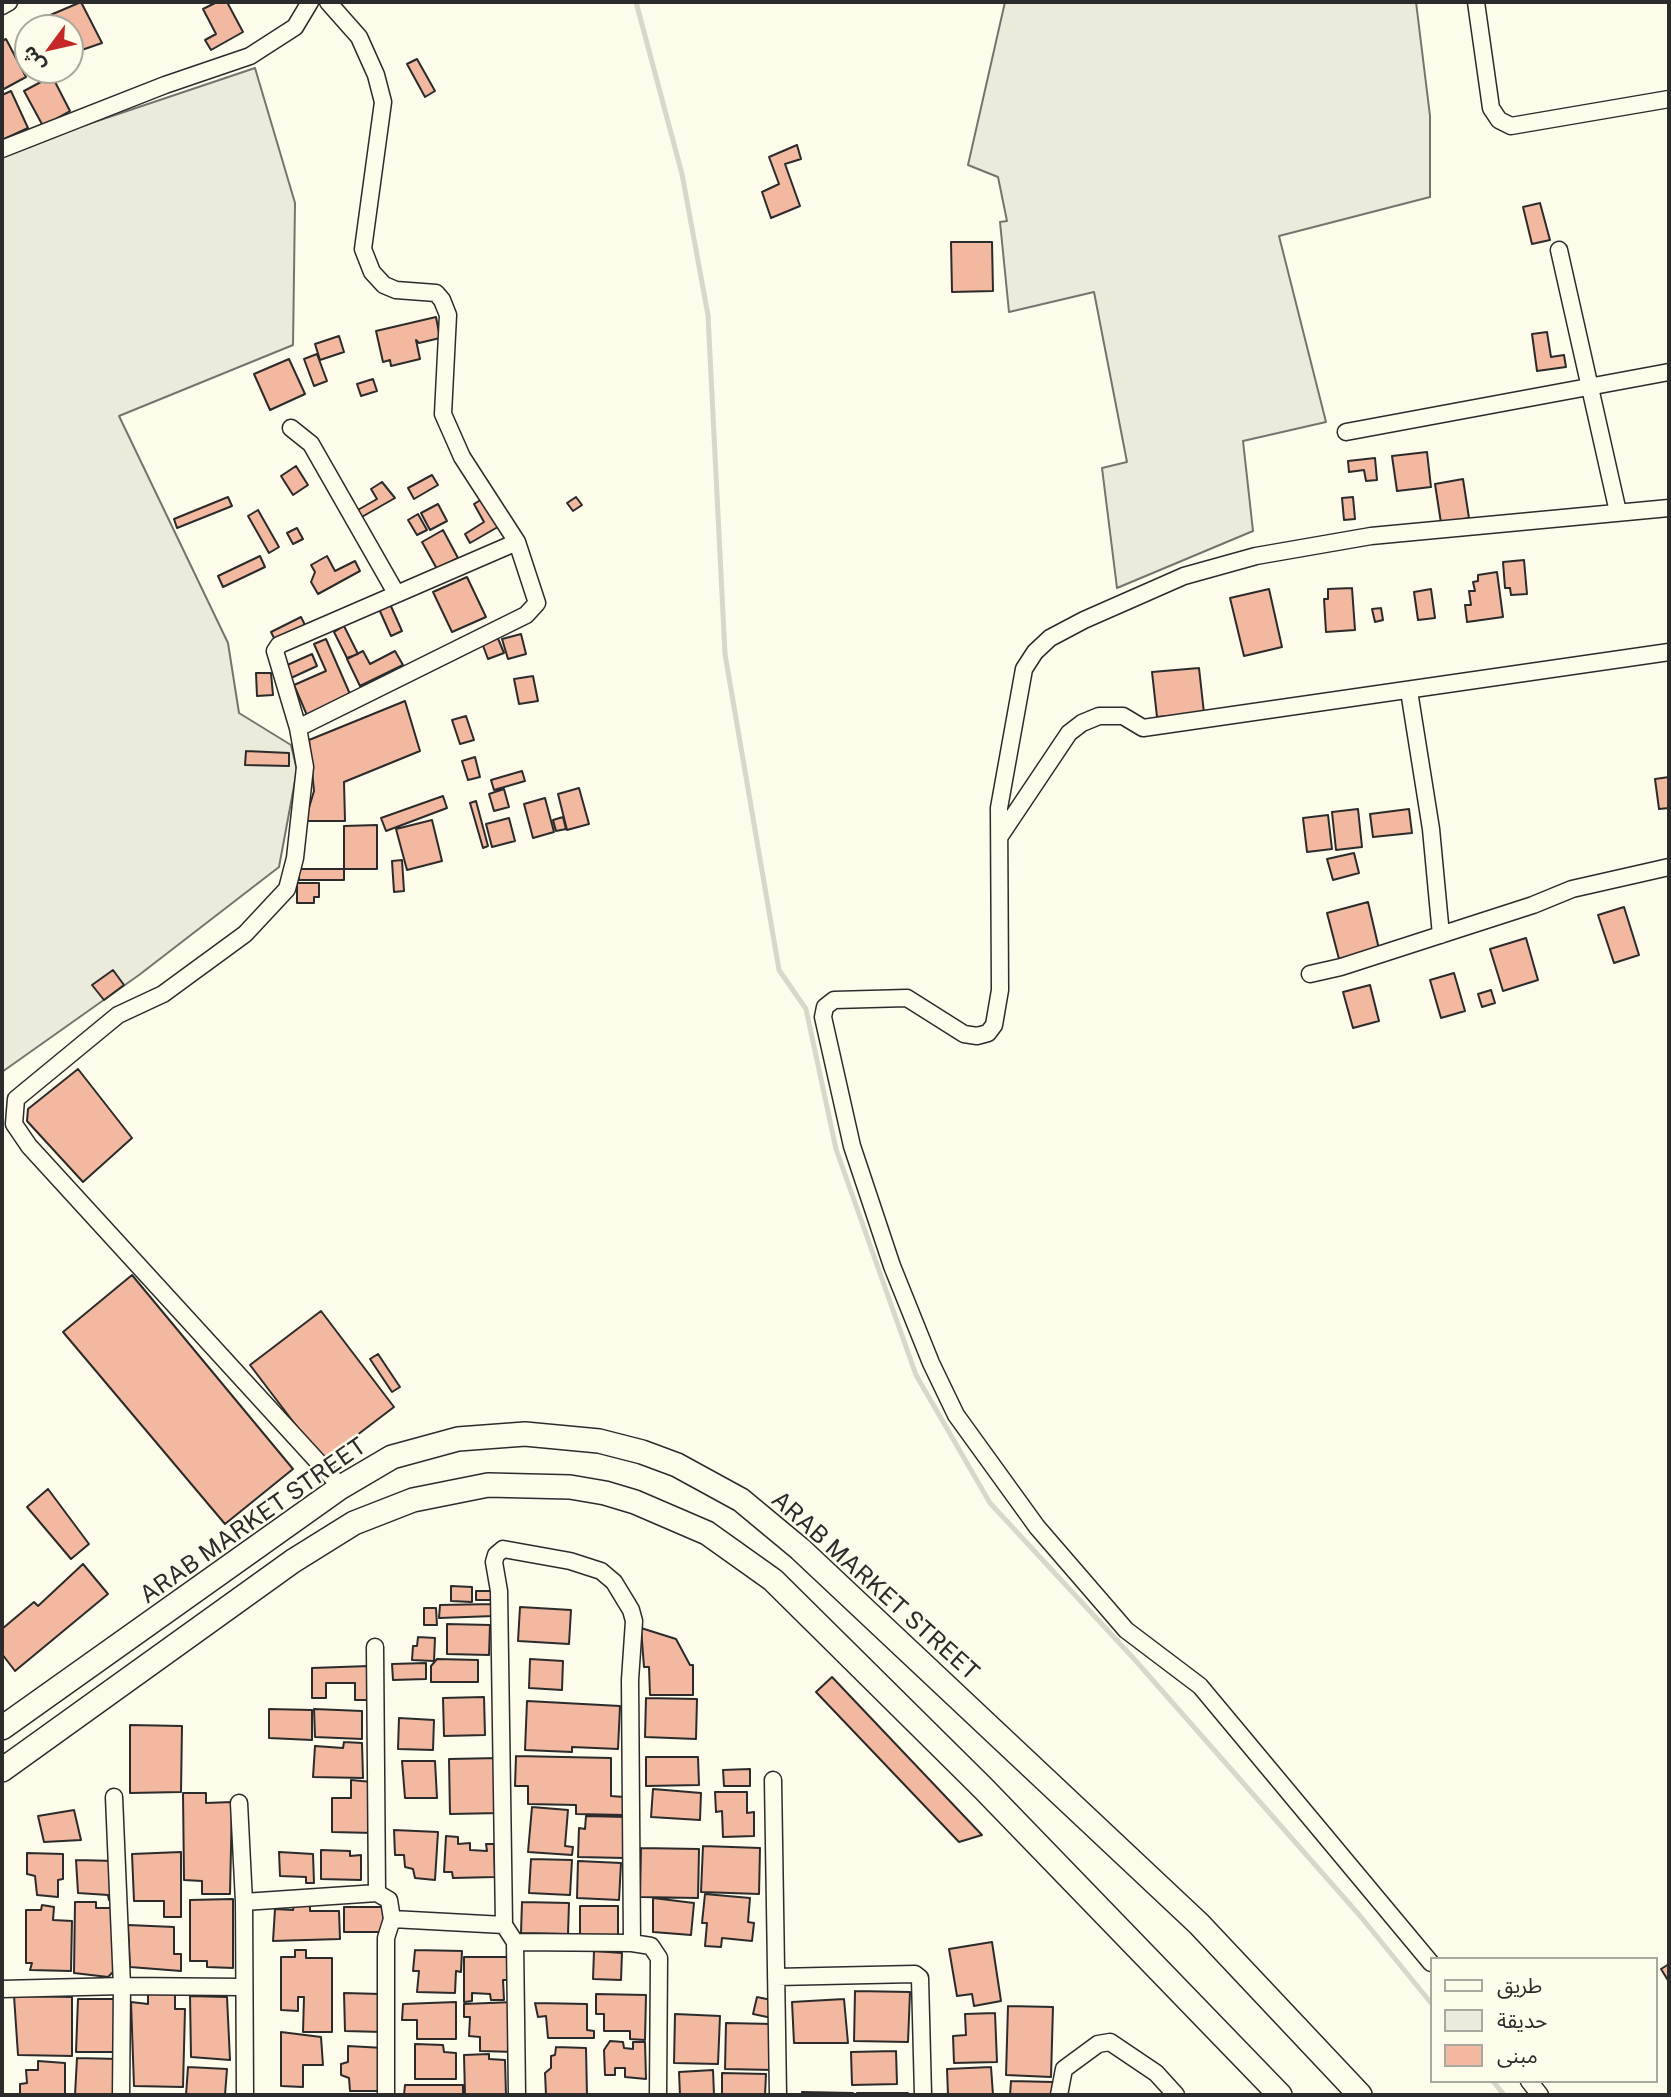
<!DOCTYPE html>
<meta charset="utf-8">
<style>
body{margin:0}
#map{position:relative;width:1671px;height:2097px;overflow:hidden;background:#fdfbea;font-family:"Public Sans","Noto Sans Arabic",sans-serif}
canvas{display:block}
.frame{position:absolute;inset:0;border:4px solid #2b2b2b;pointer-events:none}
.legend{position:absolute;left:1430px;top:1957px;width:228px;height:126px;box-sizing:border-box;background:#fdfbea;border:2px solid #a9a89e;margin:0;padding:9px 12px;list-style:none;font-size:21px;color:#2b2b2b}
.legend li{display:flex;align-items:center;gap:14px;height:35px}
.legend b{width:35px;border:2px solid #a9a89e}
.north{position:absolute;left:14px;top:14px;width:70px;height:70px;box-sizing:border-box;background:#fdfbea;border:2px solid #a9a89e;border-radius:50%;rotate:237deg;font-size:19px;font-weight:700;line-height:28px;text-align:center;color:#2b2b2b}
.north::after{content:'';display:block;margin:auto;width:24px;height:32px;background:#c62828;clip-path:polygon(50% 0,100% 100%,50% 72%,0 100%)}
</style>
<div id="map">
<canvas width="1671" height="2097"></canvas>
<div class="frame"></div>
<ul class="legend">
<li><b style="height:9px;background:#fdfbea"></b>طريق</li>
<li><b style="height:19px;background:#ecebdb"></b>حديقة</li>
<li><b style="height:19px;background:#f2b8a0"></b>مبنى</li>
</ul>
<div class="north">ش</div>
</div>
<script>
const ctx = document.querySelector('canvas').getContext('2d');
ctx.lineJoin = 'round';
function fill(path, color) {
  ctx.fillStyle = color;
  ctx.fill(path, 'evenodd');
}
function poly(rows) {
  const path = new Path2D();
  for (const r of rows) {
    path.moveTo(r[0], r[1]);
    for (let i = 2; i < r.length; i += 2) path.lineTo(r[i], r[i + 1]);
  }
  return path;
}
function stroke(path, color, width, dash) {
  ctx.strokeStyle = color;
  ctx.lineWidth = width;
  ctx.lineCap = dash ? 'butt' : 'round';
  ctx.setLineDash(dash || []);
  ctx.stroke(path);
}
function drawText(font, color, halo, rows, align = 'center') {
  ctx.font = font + ' "Public Sans",sans-serif';
  ctx.lineWidth = 5;
  ctx.setLineDash([]);
  ctx.textBaseline = 'middle';
  ctx.strokeStyle = halo;
  ctx.fillStyle = color;
  for (const [text, x, y, turn = 0] of rows) {
    ctx.save();
    ctx.translate(x, y);
    ctx.rotate((+turn || 0) * Math.PI / 180);
    ctx.textAlign = isNaN(turn) ? turn : align;
    if (halo) ctx.strokeText(text, 0, 0);
    ctx.fillText(text, 0, 0);
    ctx.restore();
  }
}
const green = poly([
 [1005,2,1416,2,1430,116,1430,197,1279,236,1326,422,1243,441,1253,531,1117,588,1102,468,1127,462,1094,292,1009,312,1000,222,1007,221,998,177,968,165,1005,2],
 [255,68,295,203,293,345,119,416,228,643,239,713,291,745,297,770,279,867,139,975,2,1072,2,153,255,68]
]);
fill(green, '#ecebdb');
stroke(green, '#74746e', 2);
stroke(poly([
 [636,2,682,174,708,315,725,654,779,970,806,1009,836,1149,916,1375,990,1503,1135,1660,1361,1917,1431,2003],
 [1493,2081,1504,2095]
]), '#d8d7c9', 5);
const building = poly([
 [81,2,102,43,76,52,77,55,70,57,70,28,45,28,41,19,81,2],
 [217,2,227,2,243,32,211,50,205,40,216,34,203,9,217,2],
 [6,39,26,77,2,90,2,41,6,39],
 [417,59,435,91,425,97,407,64,417,59],
 [52,76,70,111,43,126,24,91,52,76],
 [11,91,28,128,2,140,2,95,11,91],
 [797,145,801,159,785,164,800,206,771,218,762,192,779,184,769,157,797,145],
 [1540,203,1550,240,1532,244,1523,207,1540,203],
 [951,242,992,242,993,291,952,292,951,242],
 [436,317,440,338,419,343,416,340,420,359,391,366,390,360,383,362,376,331,436,317],
 [1547,332,1551,357,1564,355,1566,367,1537,371,1532,334,1547,332],
 [339,336,344,352,320,360,315,344,339,336],
 [317,354,327,381,314,386,304,359,317,354],
 [289,359,305,394,270,410,254,374,289,359],
 [373,379,377,391,361,396,357,384,373,379],
 [1427,452,1431,487,1397,491,1392,456,1427,452],
 [1375,458,1377,480,1366,481,1364,470,1349,472,1348,461,1375,458],
 [296,466,308,485,293,495,281,476,296,466],
 [432,475,438,485,414,499,408,488,432,475],
 [1463,479,1469,518,1441,523,1435,484,1463,479],
 [382,482,395,498,360,518,356,511,377,499,371,489,382,482],
 [487,496,503,524,470,543,465,534,484,522,474,504,487,496],
 [228,497,232,506,177,528,174,519,228,497],
 [576,497,582,505,573,511,567,503,576,497],
 [1353,497,1355,519,1344,520,1342,498,1353,497],
 [438,504,447,521,430,530,421,513,438,504],
 [258,510,279,547,269,553,248,516,258,510],
 [418,514,427,530,417,535,408,520,418,514],
 [297,528,303,539,293,544,287,533,297,528],
 [443,530,458,558,437,569,422,542,443,530],
 [260,556,265,567,223,587,218,576,260,556],
 [327,556,335,571,355,561,360,571,318,594,311,582,315,572,311,565,327,556],
 [1524,560,1527,594,1511,595,1510,588,1505,588,1503,562,1524,560],
 [1497,572,1503,617,1467,622,1465,605,1471,605,1469,591,1475,591,1473,582,1478,581,1478,575,1497,572],
 [467,577,486,617,452,632,433,592,467,577],
 [1352,588,1355,630,1326,632,1324,599,1328,599,1328,589,1352,588],
 [1269,589,1282,647,1244,656,1230,598,1269,589],
 [1431,589,1435,618,1418,620,1414,592,1431,589],
 [390,604,402,631,391,636,379,609,390,604],
 [1381,608,1383,620,1375,622,1372,609,1381,608],
 [301,617,306,627,276,642,271,632,301,617],
 [344,626,358,654,347,658,334,632,344,626],
 [521,634,526,654,508,659,502,639,521,634],
 [497,636,504,653,488,659,482,643,497,636],
 [326,639,353,701,309,720,294,685,326,671,314,644,326,639],
 [363,651,370,664,395,651,403,665,360,686,347,659,363,651],
 [312,654,317,666,291,678,285,666,312,654],
 [1199,668,1204,713,1157,717,1152,672,1199,668],
 [256,673,271,673,273,695,257,696,256,673],
 [533,676,538,701,519,704,514,679,533,676],
 [405,701,420,751,344,782,345,821,305,821,314,791,309,740,405,701],
 [466,716,474,740,460,744,452,720,466,716],
 [246,751,289,753,289,766,245,765,246,751],
 [475,757,480,777,468,780,462,761,475,757],
 [522,771,525,781,494,790,491,780,522,771],
 [1669,777,1669,808,1659,809,1655,779,1669,777],
 [579,788,589,824,567,830,558,794,579,788],
 [504,789,509,807,494,811,489,794,504,789],
 [443,796,447,808,386,831,381,818,443,796],
 [545,798,554,832,533,838,524,804,545,798],
 [476,801,488,846,483,848,470,803,476,801],
 [1358,809,1362,847,1336,850,1332,812,1358,809],
 [1409,809,1412,833,1373,837,1370,814,1409,809],
 [1328,815,1332,849,1307,852,1303,818,1328,815],
 [563,817,566,829,556,831,553,820,563,817],
 [509,818,515,841,492,847,486,824,509,818],
 [432,820,442,861,407,870,396,829,432,820],
 [377,825,377,869,344,869,344,826,377,825],
 [1354,853,1359,873,1333,880,1327,859,1354,853],
 [402,860,404,891,394,892,392,861,402,860],
 [299,869,344,869,344,880,299,880,299,869],
 [297,883,319,883,319,897,314,897,314,903,297,903,297,883],
 [1368,902,1379,949,1339,959,1327,913,1368,902],
 [1624,907,1639,955,1614,963,1598,915,1624,907],
 [1526,938,1538,980,1503,991,1490,949,1526,938],
 [113,970,124,985,104,1000,92,985,113,970],
 [1454,973,1465,1011,1441,1018,1430,980,1454,973],
 [1370,985,1379,1021,1353,1028,1343,992,1370,985],
 [1491,990,1495,1003,1482,1007,1478,994,1491,990],
 [78,1069,132,1138,83,1182,27,1121,28,1109,78,1069],
 [132,1275,293,1469,225,1524,63,1332,132,1275],
 [321,1311,394,1407,323,1461,250,1365,321,1311],
 [378,1354,400,1387,392,1392,370,1359,378,1354],
 [48,1489,89,1544,71,1559,27,1507,48,1489],
 [83,1564,108,1594,15,1671,2,1654,2,1629,34,1602,38,1606,83,1564],
 [451,1586,472,1587,472,1602,451,1601,451,1586],
 [476,1591,496,1591,496,1600,476,1600,476,1591],
 [495,1604,494,1616,439,1618,440,1605,495,1604],
 [520,1607,571,1610,569,1644,518,1641,520,1607],
 [424,1608,436,1608,437,1625,424,1625,424,1608],
 [447,1624,490,1625,489,1655,447,1654,447,1624],
 [641,1628,676,1639,690,1665,693,1665,693,1695,650,1695,649,1667,644,1667,641,1628],
 [418,1637,435,1638,434,1661,412,1660,413,1646,417,1646,418,1637],
 [437,1659,478,1660,478,1682,431,1682,431,1666,437,1659],
 [530,1659,563,1661,562,1690,529,1688,530,1659],
 [426,1663,426,1679,393,1680,392,1664,426,1663],
 [369,1666,368,1700,355,1700,355,1683,326,1683,326,1698,312,1698,312,1668,369,1666],
 [832,1677,982,1835,959,1842,816,1692,832,1677],
 [484,1697,485,1735,444,1736,443,1698,484,1697],
 [646,1698,697,1699,696,1739,645,1737,646,1698],
 [527,1701,620,1706,618,1749,572,1747,572,1752,525,1750,527,1701],
 [269,1709,312,1710,312,1740,269,1738,269,1709],
 [314,1709,362,1711,362,1739,315,1737,314,1709],
 [399,1718,434,1720,433,1750,398,1749,399,1718],
 [130,1725,182,1726,181,1792,130,1793,130,1725],
 [344,1742,362,1743,363,1778,313,1777,315,1746,343,1748,344,1742],
 [516,1756,611,1758,611,1796,624,1797,624,1815,576,1814,576,1805,528,1804,528,1786,515,1786,516,1756],
 [646,1757,698,1757,699,1785,646,1786,646,1757],
 [500,1758,501,1813,450,1814,449,1759,500,1758],
 [402,1761,435,1761,437,1798,405,1798,402,1761],
 [750,1769,750,1786,724,1786,723,1770,750,1769],
 [351,1780,372,1782,373,1833,332,1832,332,1798,351,1798,351,1780],
 [653,1789,701,1793,700,1820,651,1817,653,1789],
 [715,1792,747,1792,747,1813,754,1812,754,1836,723,1837,722,1811,716,1812,715,1792],
 [183,1793,206,1793,206,1803,232,1802,230,1894,202,1894,202,1881,184,1880,183,1793],
 [532,1807,568,1810,565,1846,573,1847,572,1855,528,1852,532,1807],
 [74,1810,81,1840,44,1842,38,1816,74,1810],
 [586,1816,626,1817,625,1858,578,1857,579,1828,585,1829,586,1816],
 [394,1830,438,1832,435,1880,415,1878,413,1869,405,1867,404,1855,395,1855,394,1830],
 [446,1836,458,1837,458,1844,470,1843,470,1850,487,1851,486,1844,494,1844,495,1877,453,1878,452,1872,444,1872,446,1836],
 [703,1846,760,1848,759,1894,701,1892,703,1846],
 [641,1848,699,1849,698,1898,640,1897,641,1848],
 [321,1850,350,1851,350,1856,361,1855,361,1880,321,1879,321,1850],
 [181,1852,181,1917,164,1917,164,1901,134,1901,132,1854,181,1852],
 [279,1852,313,1854,314,1883,306,1883,306,1877,280,1876,279,1852],
 [27,1853,63,1854,63,1879,58,1880,58,1897,37,1895,35,1876,27,1874,27,1853],
 [531,1859,572,1860,570,1895,529,1893,531,1859],
 [76,1860,116,1861,117,1901,109,1900,108,1895,78,1893,76,1860],
 [578,1861,621,1863,619,1900,577,1898,578,1861],
 [705,1894,750,1898,748,1922,754,1923,752,1941,722,1938,721,1947,705,1946,707,1923,702,1923,705,1894],
 [653,1898,694,1903,691,1935,653,1932,653,1898],
 [233,1899,233,1968,207,1967,207,1961,190,1961,190,1900,233,1899],
 [75,1902,96,1902,96,1908,117,1908,118,1967,108,1977,74,1973,75,1902],
 [522,1902,569,1903,568,1934,521,1933,522,1902],
 [310,1903,310,1911,339,1911,340,1939,273,1941,275,1909,293,1910,294,1904,310,1903],
 [42,1905,54,1907,53,1920,72,1921,71,1971,30,1970,32,1963,26,1963,26,1910,41,1910,42,1905],
 [580,1906,618,1906,618,1938,580,1938,580,1906],
 [344,1907,384,1907,383,1932,344,1932,344,1907],
 [128,1925,174,1927,174,1954,181,1954,181,1971,130,1967,128,1925],
 [992,1942,1001,2001,974,2006,972,1994,957,1996,949,1949,992,1942],
 [295,1950,306,1950,306,1958,332,1958,332,2032,303,2032,304,1997,298,1997,298,2011,281,2010,281,1957,295,1957,295,1950],
 [415,1950,462,1951,461,1972,456,1971,455,1993,417,1992,419,1971,413,1971,415,1950],
 [594,1951,622,1953,621,1980,593,1979,594,1951],
 [464,1957,511,1957,511,1980,503,1980,504,2000,491,2000,490,1994,472,1993,472,2001,464,2002,464,1957],
 [1669,1964,1669,1982,1661,1969,1669,1964],
 [148,1986,175,1987,175,2009,185,2009,183,2087,134,2086,131,2002,148,2004,148,1986],
 [855,1991,910,1992,908,2042,854,2041,855,1991],
 [344,1993,381,1994,382,2032,345,2031,344,1993],
 [596,1994,646,1995,645,2040,630,2039,630,2031,604,2031,604,2014,596,2014,596,1994],
 [14,1996,72,1997,72,2056,18,2055,14,1996],
 [190,1996,227,1997,230,2060,191,2057,190,1996],
 [757,1997,776,2001,772,2018,753,2014,757,1997],
 [78,1999,118,1999,117,2052,76,2052,78,1999],
 [844,1999,848,2043,794,2043,792,2002,844,1999],
 [456,2002,456,2039,417,2039,417,2020,402,2020,403,2004,456,2002],
 [514,2002,515,2052,480,2051,480,2037,469,2036,470,2017,464,2017,464,2004,514,2002],
 [535,2003,587,2004,587,2030,594,2031,594,2038,548,2038,546,2016,538,2017,535,2003],
 [1008,2006,1053,2007,1051,2077,1006,2075,1008,2006],
 [995,2013,997,2062,954,2063,953,2036,966,2035,965,2014,995,2013],
 [675,2014,720,2016,718,2064,674,2063,675,2014],
 [726,2023,773,2024,773,2070,725,2069,726,2023],
 [281,2032,321,2037,323,2065,303,2065,303,2087,281,2086,281,2032],
 [610,2041,623,2042,624,2048,633,2049,633,2042,645,2042,646,2079,625,2077,625,2068,615,2068,615,2075,605,2075,604,2050,610,2041],
 [415,2044,443,2045,444,2052,456,2053,456,2079,415,2079,415,2044],
 [348,2046,384,2048,382,2091,350,2091,349,2078,341,2075,341,2064,348,2062,348,2046],
 [556,2047,586,2048,587,2095,546,2095,545,2073,551,2068,551,2056,555,2055,556,2047],
 [896,2051,897,2084,852,2085,851,2052,896,2051],
 [489,2054,489,2059,505,2060,506,2095,465,2095,464,2055,489,2054],
 [77,2058,118,2059,117,2095,75,2095,77,2058],
 [38,2061,65,2063,65,2095,20,2095,20,2084,27,2083,26,2070,38,2070,38,2061],
 [188,2067,227,2069,225,2095,186,2095,188,2067],
 [991,2067,993,2095,948,2095,947,2069,991,2067],
 [713,2070,714,2095,680,2095,679,2072,713,2070],
 [722,2073,766,2074,765,2095,722,2095,722,2073],
 [1011,2081,1053,2082,1053,2095,1010,2095,1011,2081],
 [405,2085,463,2085,463,2095,404,2095,405,2085],
 [802,2092,853,2093,853,2095,802,2095,802,2092],
 [857,2093,908,2093,908,2095,857,2095,857,2093]
]);
fill(building, '#f2b8a0');
stroke(building, '#2b2b2b', 2);
const street = poly([
 [1476,2,1491,108,1499,120,1511,126,1669,99],
 [2,6,9,2],
 [2,149,165,85,250,56,295,27,310,2],
 [1559,250,1618,512],
 [291,428,311,444,396,593],
 [1346,432,1669,372],
 [1409,691,1431,829,1441,935],
 [298,728,526,615,537,603,517,542,462,457,443,414,448,315,442,300,436,293,396,290,384,285,372,272,363,249,383,102,376,75,359,37,328,2],
 [1000,836,1069,733,1082,723,1099,716,1123,716,1143,728,1669,652],
 [1310,974,1341,967,1533,905,1572,889,1669,867],
 [341,1487,29,1146,14,1124,16,1099,118,1015,163,994,245,934,287,889,295,858,305,767,298,728,275,651,279,645,517,542],
 [375,1647,377,1893,389,1900,392,1919,386,1938,386,2095],
 [773,1780,778,2095],
 [114,1797,122,1986,121,2095],
 [239,1803,244,1902,245,2095],
 [244,1902,377,1893],
 [392,1919,504,1925],
 [515,1942,632,1943,651,1946,659,1958,658,2095],
 [1431,1963,1200,1686,1126,1630,1037,1527,956,1415,931,1363,892,1266,852,1146,823,1017,825,1007,834,1000,907,998,964,1034,977,1036,988,1033,994,1025,1000,990,999,808,1024,669,1035,652,1050,638,1084,620,1184,576,1256,556,1371,536,1669,508],
 [776,1977,915,1974,920,1978,923,2095],
 [2,1989,122,1986,242,1987],
 [1529,2081,1540,2095],
 [517,2095,515,1942,504,1925,499,1591,494,1562,496,1555,503,1549,570,1561,601,1571,614,1582,631,1610,634,1621,630,1680,632,1943],
 [1059,2095,1064,2069,1098,2044,1110,2042,1156,2073,1176,2095]
]);
const secondary = poly([
 [2,1728,341,1487,392,1457,458,1439,525,1434,599,1441,642,1452,677,1465,741,1500,800,1549,1199,1924,1360,2095],
 [2,1770,293,1561,354,1523,413,1500,488,1485,570,1487,605,1493,635,1502,707,1533,773,1580,983,1788,1280,2095]
]);
stroke(street, '#2b2b2b', 19);
stroke(secondary, '#2b2b2b', 26);
stroke(street, '#fdfbea', 16);
stroke(secondary, '#fdfbea', 23);
drawText('24px', '#2b2b2b', '#fdfbea', [
 ["ARAB MARKET STREET",253,1521,-35],
 ["ARAB MARKET STREET",875,1586,42]
]);
</script>
